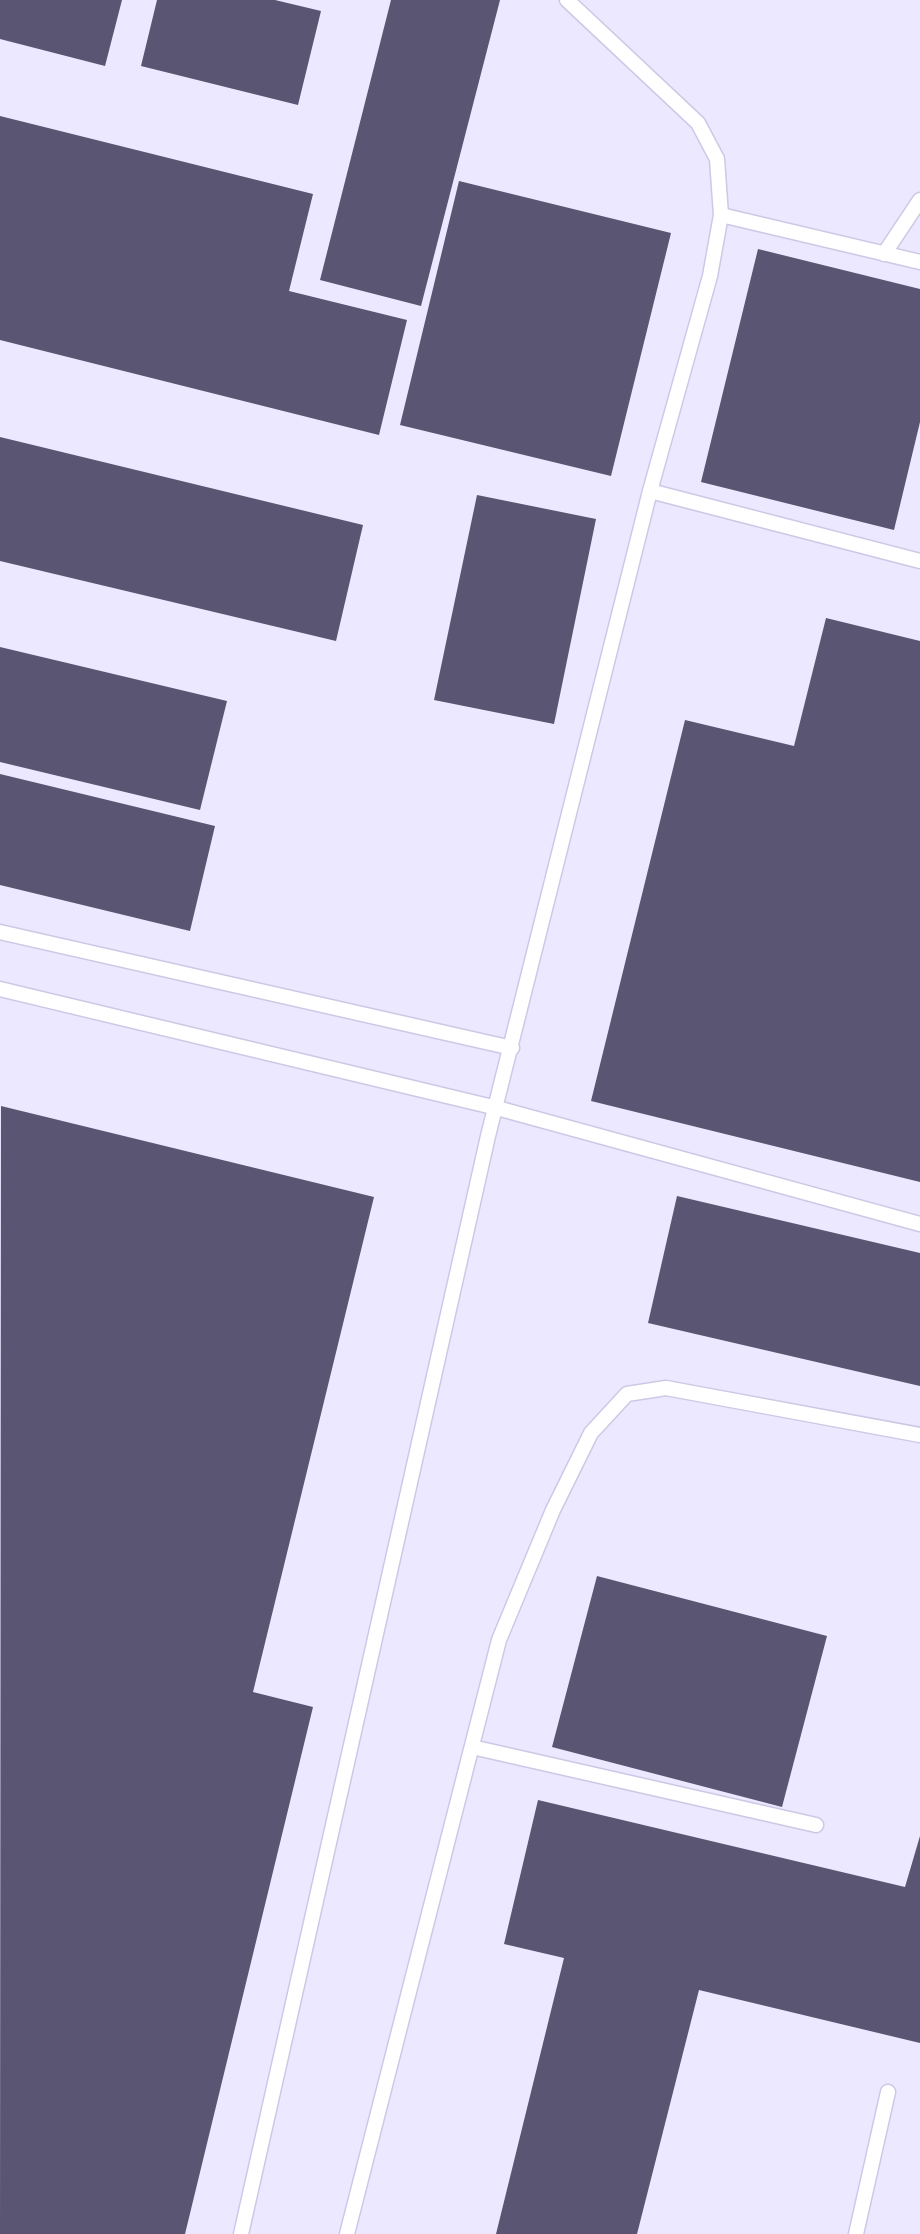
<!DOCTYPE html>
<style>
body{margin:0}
canvas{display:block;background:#f5f5fb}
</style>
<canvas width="920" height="2234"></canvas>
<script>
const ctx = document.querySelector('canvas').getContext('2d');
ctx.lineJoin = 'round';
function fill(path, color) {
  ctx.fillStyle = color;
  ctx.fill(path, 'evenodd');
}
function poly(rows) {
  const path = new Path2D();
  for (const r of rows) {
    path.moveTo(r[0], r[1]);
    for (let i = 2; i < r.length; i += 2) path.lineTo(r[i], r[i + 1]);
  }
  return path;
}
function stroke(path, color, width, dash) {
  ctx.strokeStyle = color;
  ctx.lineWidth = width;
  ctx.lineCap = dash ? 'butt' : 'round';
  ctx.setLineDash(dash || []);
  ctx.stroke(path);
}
fill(poly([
 [0,0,920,0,920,2234,0,2234]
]), '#ebe8ff');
fill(poly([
 [0,0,122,0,105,66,0,39],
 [157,0,275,0,321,11,298,105,141,66],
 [391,0,500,0,421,306,320,280],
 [0,116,313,194,289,291,407,320,379,435,0,340],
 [459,181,671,233,611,476,400,425],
 [758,249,920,289,920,422,894,530,701,482],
 [0,437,363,525,336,641,0,561],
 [477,495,596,519,554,724,434,700],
 [826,618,920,641,920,1182,591,1101,685,720,794,746],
 [0,647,227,701,200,810,0,762],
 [0,774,215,826,190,931,0,885],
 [1,1106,374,1197,253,1692,313,1707,185,2234,0,2234],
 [677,1196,920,1253,920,1386,648,1323],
 [597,1576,827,1636,782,1807,552,1747],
 [538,1800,905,1887,920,1836,920,2043,699,1990,637,2234,496,2234,564,1958,504,1944]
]), '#595572');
const service = poly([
 [721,215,920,262],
 [884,254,920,200],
 [650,491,920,561],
 [0,932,512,1048],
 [0,989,497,1108,920,1224],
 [472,1747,816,1825],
 [241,2234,488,1136,650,491,710,276,721,215,717,159,698,123,567,0],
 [347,2234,499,1640,553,1510,591,1433,627,1394,666,1388,920,1435],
 [856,2234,888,2092]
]);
stroke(service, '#ccc9e6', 17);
stroke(service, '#fff', 14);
</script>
